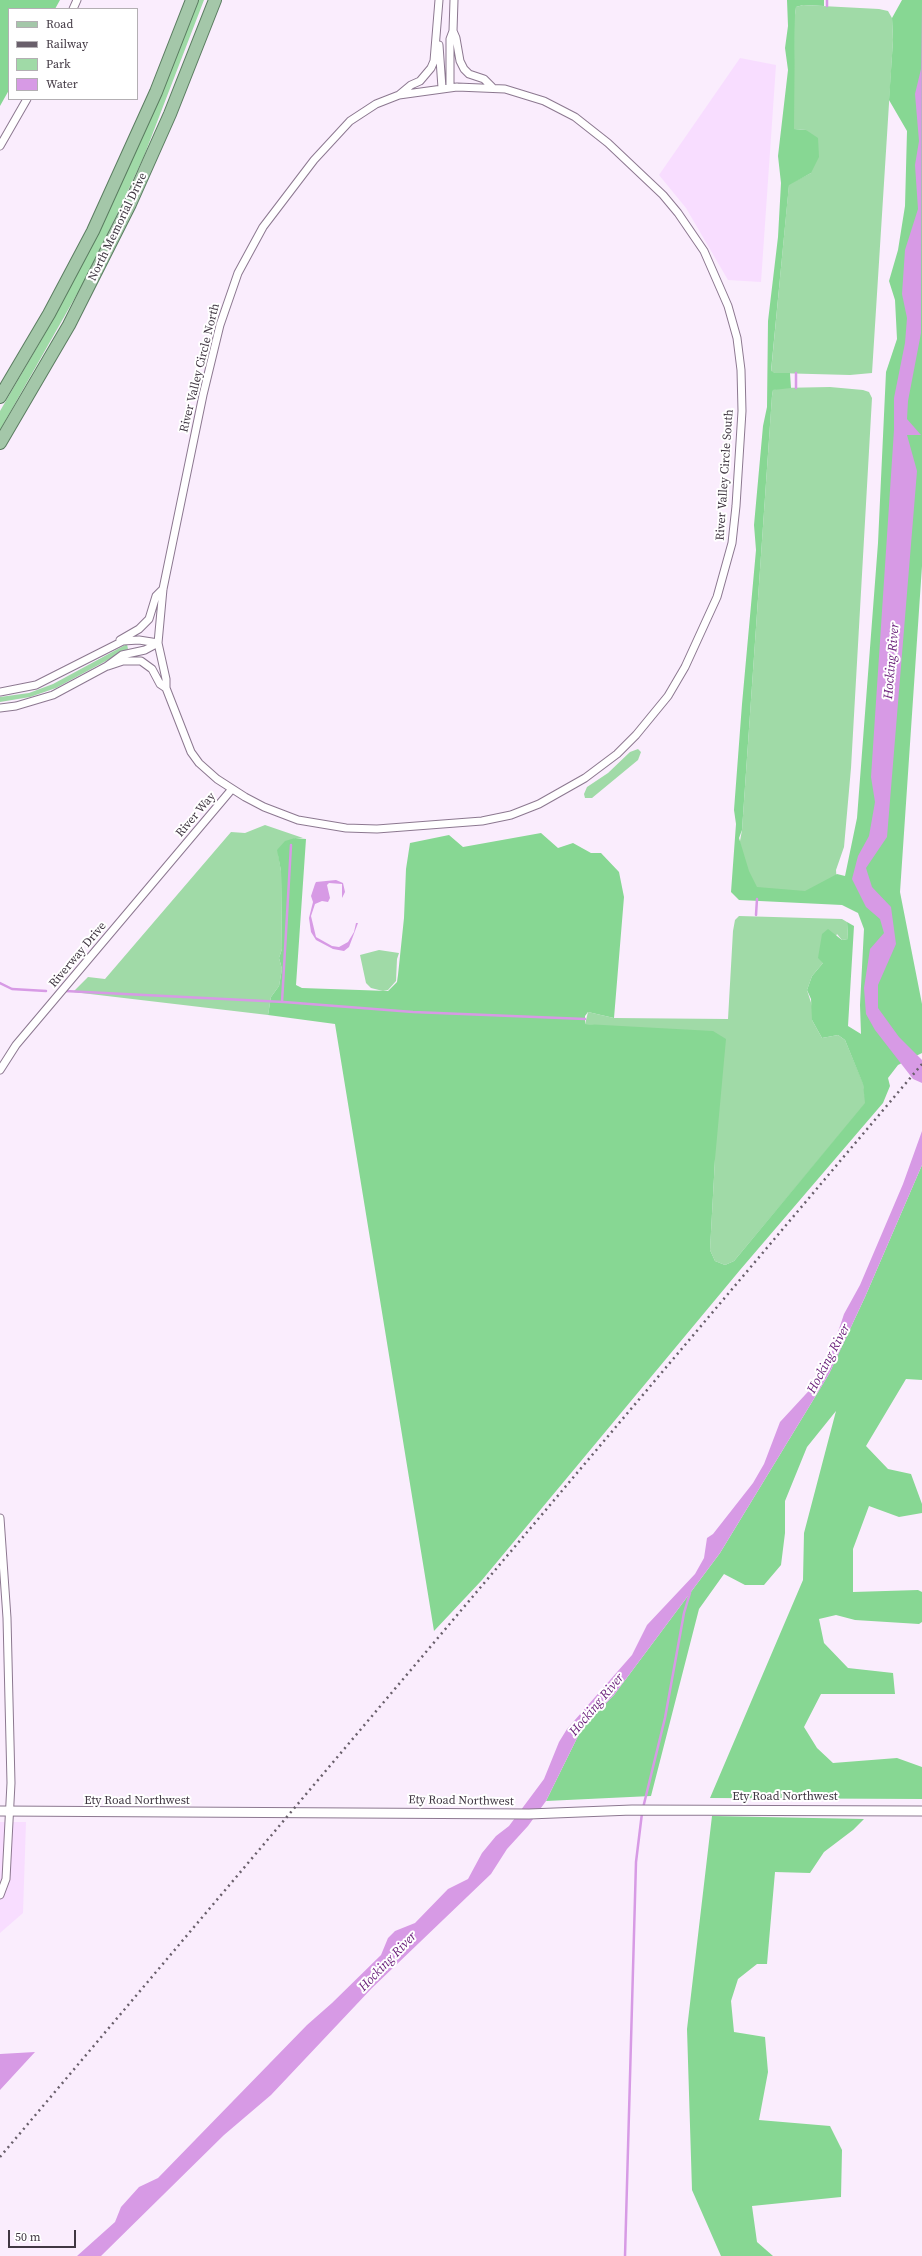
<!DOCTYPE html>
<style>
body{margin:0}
#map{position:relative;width:922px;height:2256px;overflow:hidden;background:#faedfd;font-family:"Source Serif 4",serif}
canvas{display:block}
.legend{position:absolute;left:8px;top:8px;width:130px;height:92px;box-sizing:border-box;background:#fff;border:1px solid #b3afb3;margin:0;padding:5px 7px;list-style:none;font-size:12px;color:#403742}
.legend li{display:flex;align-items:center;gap:8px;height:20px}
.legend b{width:20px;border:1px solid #b3afb3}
.scale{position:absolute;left:8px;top:2230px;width:68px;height:18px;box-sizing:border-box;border:2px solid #403742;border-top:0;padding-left:5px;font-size:12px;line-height:14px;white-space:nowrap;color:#403742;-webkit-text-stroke:3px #fff;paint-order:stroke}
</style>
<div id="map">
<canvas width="922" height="2256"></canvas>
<ul class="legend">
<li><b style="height:5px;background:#a4c7a9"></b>Road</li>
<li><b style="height:5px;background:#695f6b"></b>Railway</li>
<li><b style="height:11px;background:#a0daa7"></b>Park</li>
<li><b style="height:11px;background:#d79ae5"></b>Water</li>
</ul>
<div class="scale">50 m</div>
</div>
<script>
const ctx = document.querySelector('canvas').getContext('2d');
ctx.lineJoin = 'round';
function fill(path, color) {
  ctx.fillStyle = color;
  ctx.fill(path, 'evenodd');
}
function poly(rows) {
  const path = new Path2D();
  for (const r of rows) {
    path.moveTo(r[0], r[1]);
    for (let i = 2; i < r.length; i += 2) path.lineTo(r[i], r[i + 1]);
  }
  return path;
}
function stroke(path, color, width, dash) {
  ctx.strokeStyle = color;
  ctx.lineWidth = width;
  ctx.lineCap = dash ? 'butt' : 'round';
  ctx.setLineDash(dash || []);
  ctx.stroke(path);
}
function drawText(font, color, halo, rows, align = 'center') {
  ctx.font = font + ' "Source Serif 4",serif';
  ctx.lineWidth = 4;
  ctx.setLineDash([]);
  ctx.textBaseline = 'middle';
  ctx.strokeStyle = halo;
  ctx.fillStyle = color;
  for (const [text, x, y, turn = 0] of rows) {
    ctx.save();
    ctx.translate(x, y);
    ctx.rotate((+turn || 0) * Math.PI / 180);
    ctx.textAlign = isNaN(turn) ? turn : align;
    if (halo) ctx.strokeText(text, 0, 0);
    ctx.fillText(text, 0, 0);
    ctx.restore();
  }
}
fill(poly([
 [740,58,776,65,761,282,728,280,686,208,659,175],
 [0,1822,26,1822,23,1913,0,1933]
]), '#f8ddff');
fill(poly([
 [197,0,204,0,144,156,118,212,81,287,0,430,0,411,46,332,101,227,158,100],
 [803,5,879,9,888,11,892,18,893,40,872,373,850,375,775,373,771,372,789,184,811,173,806,130,794,129,793,111,795,15,796,7],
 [830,387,863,390,869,392,872,398,851,768,844,847,836,870,837,884,842,897,766,900,736,863,742,830,772,396,773,390,779,388],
 [127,644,128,649,56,688,30,697,0,702,0,697,29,693,53,684],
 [638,749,641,752,638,760,592,798,585,798,584,794,587,787,608,773,630,752],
 [265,825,303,838,295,838,278,853,281,871,282,949,279,958,282,969,279,986,271,997,268,1015,73,992,88,977,105,979,231,832,245,833],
 [739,916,842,919,847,922,848,939,842,940,837,934,823,963,812,976,807,990,813,1009,812,1020,822,1038,838,1035,845,1040,863,1083,866,1103,734,1261,725,1265,715,1261,710,1250,715,1159,613,1027,585,1024,588,1012,614,1018,728,1019,733,931,735,920],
 [379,950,399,953,397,959,396,981,388,990,383,991,371,988,366,983,360,955]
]), '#a0daa7');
fill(poly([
 [0,0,60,0,55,9,9,9,9,90,0,106],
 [787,0,824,0,824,6,803,5,796,7,795,15,794,129,806,130,818,138,819,157,811,173,789,185,771,371,775,373,790,373,791,388,773,390,772,396,742,830,739,838,749,871,757,887,805,891,837,874,845,876,857,818,878,543,886,372,897,339,895,300,889,281,898,250,905,206,907,131,889,100,893,40,892,18,902,0,922,0,922,566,900,892,922,1004,922,1053,898,1065,888,1078,890,1086,883,1103,740,1270,482,1580,434,1631,335,1024,268,1015,271,997,279,986,282,969,279,958,282,949,281,871,277,850,285,841,295,838,306,839,296,985,302,988,388,991,397,982,398,975,404,918,406,869,410,843,449,835,463,847,541,833,558,848,573,843,591,853,601,853,619,872,624,897,614,1018,588,1012,585,1016,585,1024,713,1031,726,1039,715,1159,710,1250,715,1261,725,1265,734,1261,865,1103,863,1084,845,1040,838,1035,822,1038,812,1020,811,999,807,990,812,976,823,963,818,958,822,934,828,929,842,940,848,939,847,922,854,926,848,1026,861,1034,860,1005,864,929,858,913,842,905,739,900,731,892,736,824,734,810,742,704,756,550,754,525,763,426,767,407,768,321,778,237,781,183,778,156,788,70,785,48,788,26],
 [922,1165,922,1380,906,1379,866,1446,888,1469,911,1474,922,1504,922,1513,899,1517,869,1506,853,1549,853,1592,918,1590,922,1592,922,1622,919,1624,855,1620,836,1615,819,1619,824,1643,848,1668,893,1673,895,1694,821,1694,804,1727,817,1748,833,1763,897,1758,922,1767,922,1799,710,1798,803,1580,804,1533,836,1411,807,1447,785,1501,785,1533,781,1565,764,1585,745,1585,724,1574,699,1609,651,1796,546,1801,582,1728,614,1695,720,1553,829,1374,865,1297],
 [712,1816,864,1819,853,1830,824,1852,810,1873,775,1872,767,1964,757,1964,738,1979,731,2001,734,2032,765,2037,768,2072,759,2120,830,2126,842,2150,841,2197,752,2206,757,2242,773,2256,721,2256,692,2190,687,2029]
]), '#87d793');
fill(poly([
 [922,0,921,333,908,401,907,419,921,435,907,435,917,471,887,837,866,868,872,887,891,907,896,944,878,985,878,1008,899,1037,922,1060,922,1083,913,1079,875,1030,866,1014,864,988,870,949,884,933,880,919,866,907,852,879,858,856,869,836,875,802,871,777,894,430,894,398,905,343,907,318,902,294,905,250,918,209,915,165,919,141,915,94,921,69],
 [336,880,343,883,345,892,342,898,342,884,329,883,327,885,330,898,328,902,322,901,315,904,311,916,316,937,332,946,339,947,348,942,354,932,356,923,358,923,349,947,344,951,333,949,316,940,311,932,309,918,313,902,311,896,315,884,316,882],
 [922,1131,922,1165,865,1297,829,1374,720,1553,614,1695,582,1728,546,1801,528,1826,507,1849,491,1874,372,1988,271,2095,224,2135,101,2256,77,2256,115,2222,121,2207,139,2187,158,2178,307,2025,332,2003,381,1955,388,1938,395,1931,415,1923,448,1889,468,1879,482,1853,496,1836,509,1826,544,1779,559,1742,567,1729,632,1655,647,1625,695,1574,704,1558,707,1538,713,1534,753,1483,764,1464,780,1422,817,1382,829,1359,844,1314,860,1285,903,1184],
 [35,2052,0,2090,0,2054]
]), '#d79ae5');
stroke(poly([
 [827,6,827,0],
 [796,388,796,373],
 [756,915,757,899],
 [0,983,12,989,46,991],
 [65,991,284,1002,413,1012,585,1019],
 [282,1002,291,845],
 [643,1808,665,1718,684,1613,690,1593],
 [625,2256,636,1862,642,1813]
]), '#d79ae5', 2.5);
const minor = poly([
 [73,9,77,0],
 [453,31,456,38,460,61,464,69,469,74,484,79,492,87],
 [439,45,442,88],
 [457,87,505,89,544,101,575,117,608,143,663,195,678,213,704,251,728,306,737,338,741,370,742,411,736,506,732,543,717,597,685,667,668,696,636,735,617,754,585,778,539,804,511,815,482,821,377,829,346,828,298,820,264,807,245,797,217,779,199,763,191,752,166,688,166,679,158,643,163,589,203,395,220,325,238,273,263,227,314,160,350,121,376,104,399,95,457,87],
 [450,88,450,39,453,31,454,0],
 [399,95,411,85,420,81,431,68,434,61,439,0],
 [0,146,27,99],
 [120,640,139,629,149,619,156,596,163,589],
 [108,666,123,661,141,661,152,669,160,684,166,688],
 [0,692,36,685,123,641,139,640,158,643],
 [0,708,16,706,53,695,107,666,122,655,145,650,158,643],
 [0,1070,16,1045,232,789],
 [0,1518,7,1618,11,1783,6,1879,0,1895]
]);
const tertiary = poly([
 [0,1811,529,1814,632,1810,922,1811]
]);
const primary = poly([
 [0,397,49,314,93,231,156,92,192,0],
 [0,443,69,325,130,204,170,114,215,0]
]);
stroke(minor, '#8c7890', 9);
stroke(tertiary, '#8c7890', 11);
stroke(primary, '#5a7c60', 14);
stroke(minor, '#fff', 7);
stroke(tertiary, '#fff', 9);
stroke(primary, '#a4c7a9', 12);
stroke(poly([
 [0,2157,922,1064]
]), '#695f6b', 2.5, [2, 4]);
drawText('12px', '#403742', '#fff', [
 ["North Memorial Drive",118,227,-64],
 ["River Valley Circle North",200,368,-76],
 ["River Valley Circle South",725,475,-86],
 ["River Way",196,815,-50],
 ["Riverway Drive",78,955,-50],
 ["Ety Road Northwest",785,1797],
 ["Ety Road Northwest",137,1801],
 ["Ety Road Northwest",461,1801,1]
]);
drawText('italic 13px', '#6c237c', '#fff', [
 ["Hocking River",892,661,-85],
 ["Hocking River",829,1359,-62],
 ["Hocking River",597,1705,-50],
 ["Hocking River",388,1962,-46]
]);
</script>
